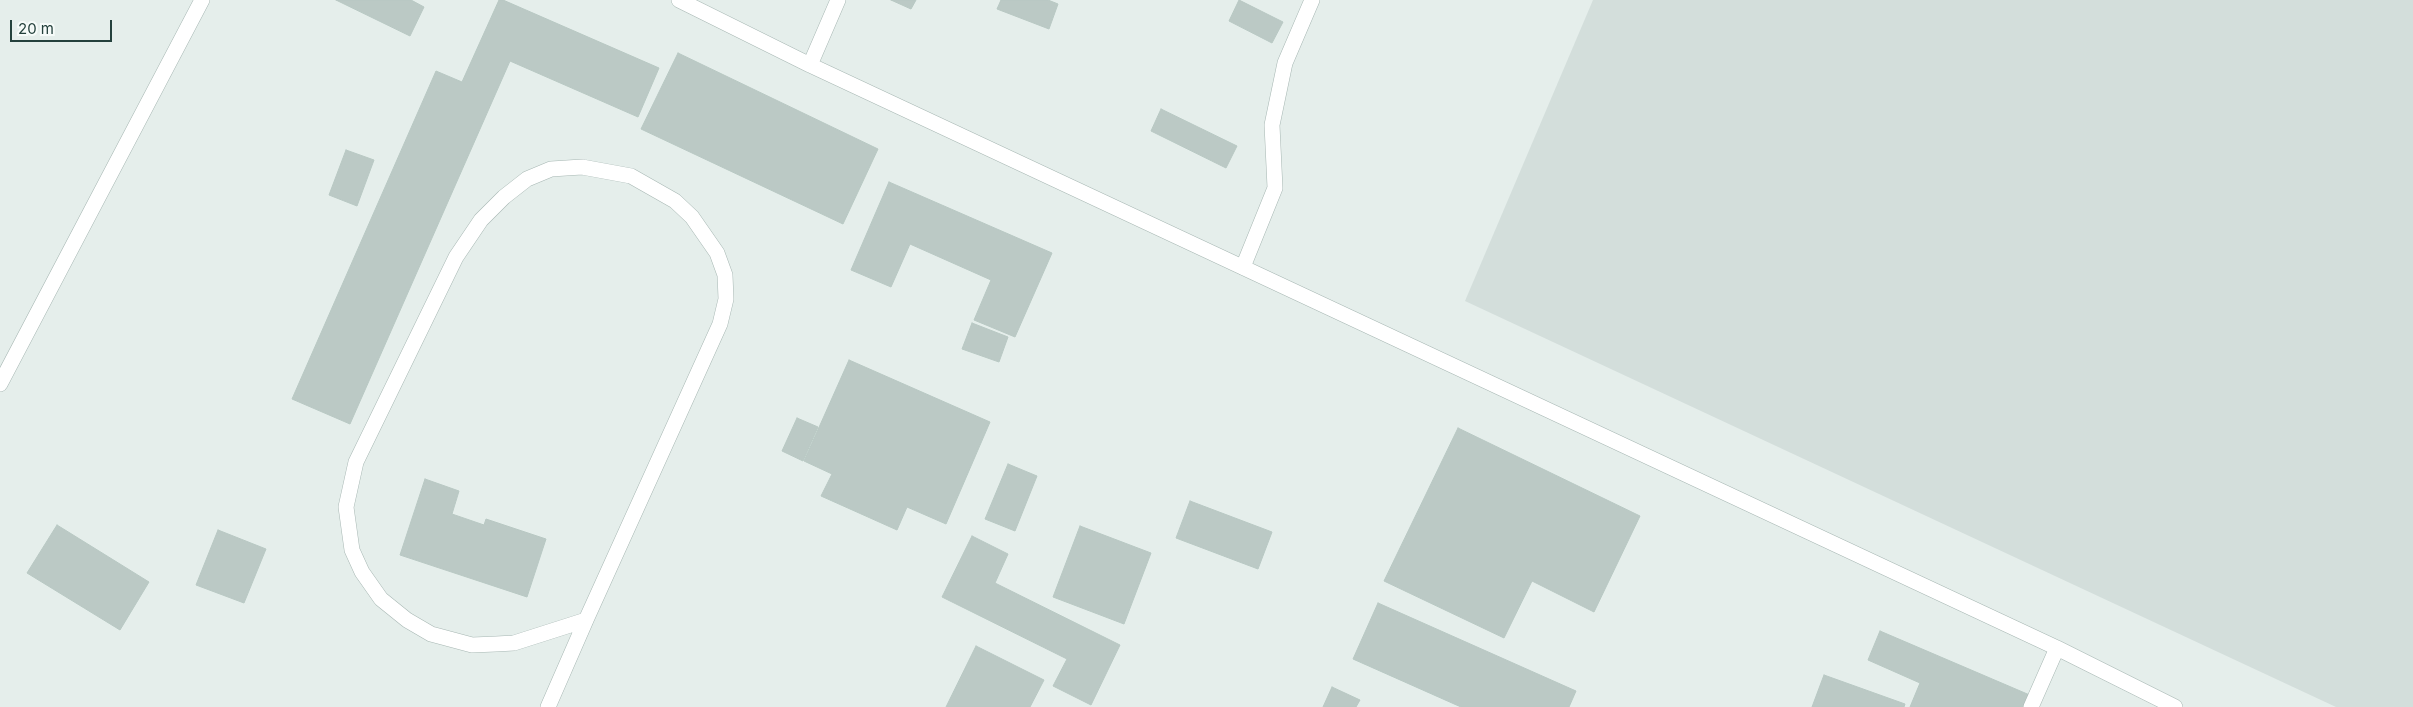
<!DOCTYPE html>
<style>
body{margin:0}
#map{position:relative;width:2413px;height:707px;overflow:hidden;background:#e5eeeb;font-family:Inter,sans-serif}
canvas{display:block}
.scale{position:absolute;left:10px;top:20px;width:102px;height:22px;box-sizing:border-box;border:2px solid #24413c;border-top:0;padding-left:6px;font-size:15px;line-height:18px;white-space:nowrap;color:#24413c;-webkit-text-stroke:4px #f6fbf9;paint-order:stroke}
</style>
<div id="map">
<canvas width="2413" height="707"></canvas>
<div class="scale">20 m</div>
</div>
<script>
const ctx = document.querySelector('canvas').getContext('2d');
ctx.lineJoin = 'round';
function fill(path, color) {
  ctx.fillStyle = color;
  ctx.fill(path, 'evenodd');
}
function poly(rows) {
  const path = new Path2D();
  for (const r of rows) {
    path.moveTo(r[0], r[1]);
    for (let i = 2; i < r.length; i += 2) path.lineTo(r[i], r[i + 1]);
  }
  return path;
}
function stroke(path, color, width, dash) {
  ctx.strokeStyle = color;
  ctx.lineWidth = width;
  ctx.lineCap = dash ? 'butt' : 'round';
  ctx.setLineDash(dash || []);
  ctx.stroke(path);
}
fill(poly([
 [1593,0,2413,0,2413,707,2336,707,1465,301]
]), '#d3dedb');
const building = poly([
 [336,0,411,0,424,7,410,36,336,0],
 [499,0,503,0,659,68,638,117,510,61,350,424,292,399,436,71,462,82,499,0],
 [891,0,916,0,911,9,891,0],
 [1001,0,1048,0,1058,4,1049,29,997,9,1001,0],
 [1239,0,1283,22,1272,43,1229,21,1239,0],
 [678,53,878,149,843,224,641,129,678,53],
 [1161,109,1237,146,1226,168,1151,131,1161,109],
 [346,150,374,160,357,206,329,195,346,150],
 [889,182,1052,253,1015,337,974,320,991,280,910,244,891,287,851,270,889,182],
 [972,323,1008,337,999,362,962,349,972,323],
 [849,360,990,422,946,524,907,507,897,530,821,496,832,474,804,461,849,360],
 [797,418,818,427,803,461,782,451,797,418],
 [1458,428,1640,516,1594,612,1532,581,1504,638,1384,581,1458,428],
 [1008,464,1037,476,1015,531,985,519,1008,464],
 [425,479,459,491,452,514,484,525,486,519,546,539,527,597,400,555,425,479],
 [1190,501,1272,532,1258,569,1176,538,1190,501],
 [57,525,149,582,120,630,27,573,57,525],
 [1080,526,1151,553,1124,624,1053,597,1080,526],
 [218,530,266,549,244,603,196,585,218,530],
 [972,536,1008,554,995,583,1120,645,1091,705,1053,686,1067,659,942,597,972,536],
 [1378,603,1576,691,1569,707,1461,707,1353,659,1378,603],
 [1880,631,2032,696,2027,707,1910,707,1920,683,1868,660,1880,631],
 [976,646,1044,680,1030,707,946,707,976,646],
 [1824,675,1905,704,1904,707,1812,707,1824,675],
 [1332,687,1360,700,1356,707,1323,707,1332,687]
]);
fill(building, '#bbc9c5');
stroke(building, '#b8c8c3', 1);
const service = poly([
 [582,167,631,176,675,201,692,217,717,253,725,275,726,299,720,324,586,620,514,643,496,644,472,645,431,634,407,620,381,599,362,572,352,550,346,507,356,462,456,257,481,220,504,197,527,179,551,169,582,167],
 [1243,267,1275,188,1272,125,1285,63,1312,0],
 [0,384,202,0],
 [548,707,586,620]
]);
const minor = poly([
 [679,0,810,65,2057,648,2175,707],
 [810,65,838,0],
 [2031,707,2057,648]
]);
stroke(service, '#a7b7b3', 16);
stroke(minor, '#a7b7b3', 16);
stroke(service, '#fff', 15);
stroke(minor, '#fff', 15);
</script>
